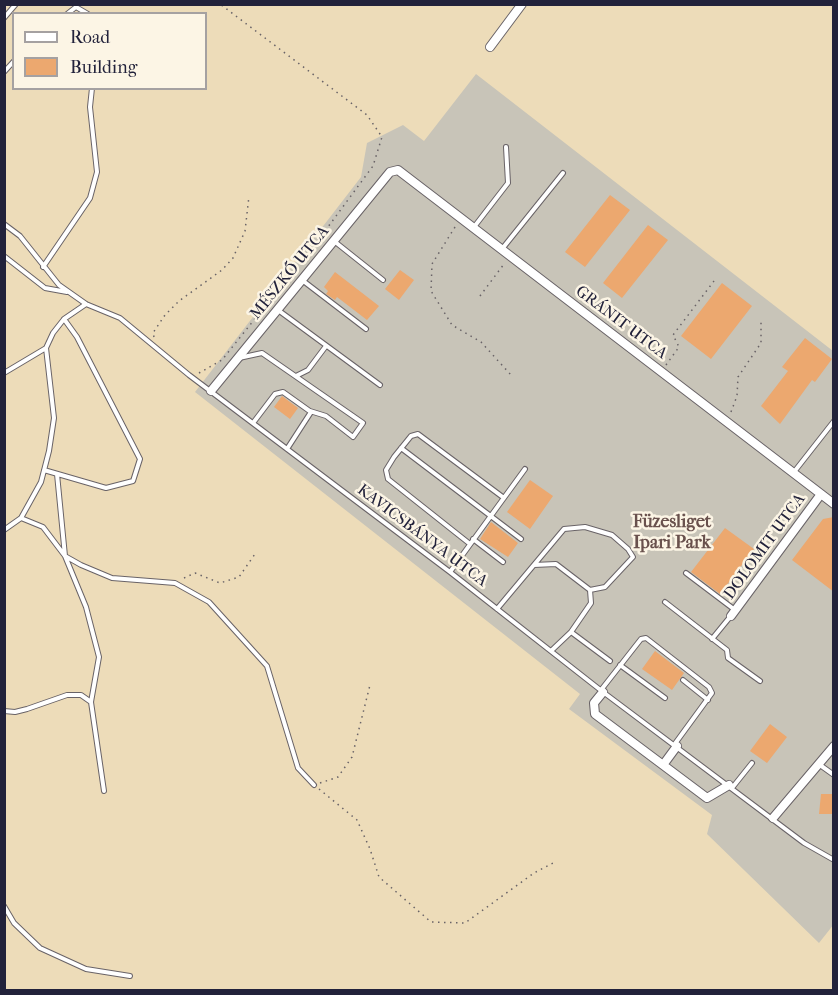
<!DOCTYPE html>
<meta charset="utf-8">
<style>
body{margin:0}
#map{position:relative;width:838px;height:995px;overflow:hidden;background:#eddcb9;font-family:"IM FELL French Canon",serif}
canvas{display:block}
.frame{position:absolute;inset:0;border:6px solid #22223b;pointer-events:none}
.legend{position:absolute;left:12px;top:12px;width:195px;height:78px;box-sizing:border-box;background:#fcf5e5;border:2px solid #a5a1a1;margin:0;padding:8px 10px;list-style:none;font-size:18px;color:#22223b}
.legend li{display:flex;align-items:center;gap:12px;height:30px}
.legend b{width:30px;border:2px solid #a5a1a1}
</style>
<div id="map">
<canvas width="838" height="995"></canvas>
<div class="frame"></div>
<ul class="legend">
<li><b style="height:8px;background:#fff"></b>Road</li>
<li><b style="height:16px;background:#eca86f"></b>Building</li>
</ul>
</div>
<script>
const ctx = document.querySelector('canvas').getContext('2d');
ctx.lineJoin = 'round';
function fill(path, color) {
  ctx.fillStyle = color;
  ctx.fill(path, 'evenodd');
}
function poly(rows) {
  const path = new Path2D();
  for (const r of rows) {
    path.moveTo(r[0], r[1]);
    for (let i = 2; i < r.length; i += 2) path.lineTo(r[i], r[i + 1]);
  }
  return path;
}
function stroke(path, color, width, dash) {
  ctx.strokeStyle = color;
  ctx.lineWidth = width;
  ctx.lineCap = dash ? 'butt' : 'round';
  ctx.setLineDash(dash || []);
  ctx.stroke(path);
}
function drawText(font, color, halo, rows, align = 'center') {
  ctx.font = font + ' "IM FELL French Canon",serif';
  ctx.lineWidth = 5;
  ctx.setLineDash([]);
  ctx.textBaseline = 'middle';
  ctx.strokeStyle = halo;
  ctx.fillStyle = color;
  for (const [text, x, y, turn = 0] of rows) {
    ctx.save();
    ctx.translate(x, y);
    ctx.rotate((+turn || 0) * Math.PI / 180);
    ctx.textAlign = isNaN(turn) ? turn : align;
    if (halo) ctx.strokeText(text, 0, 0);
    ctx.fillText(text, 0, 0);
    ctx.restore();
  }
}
fill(poly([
 [476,74,833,351,834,924,819,943,707,834,712,815,569,709,580,694,195,392,361,177,367,143,403,125,424,141]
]), '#c8c4b8');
fill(poly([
 [610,195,630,210,585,267,565,252],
 [648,225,668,240,622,298,603,283],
 [400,270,414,280,399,300,385,289],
 [335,272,379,306,367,320,337,297,335,300,326,294,328,291,324,287],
 [722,283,752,306,711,359,681,336],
 [805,338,832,359,815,382,812,380,780,424,761,406,788,371,782,367],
 [282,396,298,408,290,419,274,407],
 [530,480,553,496,530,529,507,512],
 [834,517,834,592,792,560,823,519],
 [491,522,518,543,508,557,480,539],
 [725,528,754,549,720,594,691,572],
 [655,651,684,673,672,690,642,669],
 [770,724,787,737,767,763,750,751],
 [821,794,834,794,834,814,819,814]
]), '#eca86f');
const lane = poly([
 [67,14,76,7,88,14],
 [4,18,16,4],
 [4,72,14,61],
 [4,224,20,236,59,285,86,304,120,318,189,375,450,572,603,692,804,843,834,860],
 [474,227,508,183,506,147],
 [334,241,383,280],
 [502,249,563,173],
 [4,256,45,288,67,292],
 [43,267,90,198,97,172,90,107,92,88],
 [302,280,366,329],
 [278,310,380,385],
 [239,358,262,353,363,423,353,437,326,416,310,411],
 [4,373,46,348],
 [296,376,308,370,326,346],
 [253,423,275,394,283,392,311,412,287,449],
 [401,448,521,539],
 [44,470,106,488,133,481,140,459,77,337,64,319],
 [794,472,834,421],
 [57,474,65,556,86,607,99,657,91,702,104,791],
 [21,518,43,527,65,556,81,565,112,578,175,583,209,602,267,666,298,768,314,785],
 [4,530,21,518,41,482,49,451,54,418,46,348,53,333,64,319,86,304],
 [473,539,503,562],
 [470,544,388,479,386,470,394,457,411,436,418,434,504,498],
 [534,565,556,564,590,590,591,603,571,632],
 [450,572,525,469],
 [686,573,735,610],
 [665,602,727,650,728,658,760,681],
 [497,609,564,529,585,527,612,535,628,549,633,557,605,587,590,590],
 [712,639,730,617],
 [551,651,571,632,610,661],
 [620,665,665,698],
 [683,680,708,700],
 [601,690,641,639,646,638,709,687,712,693,674,745],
 [4,711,15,712,27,709,67,695,81,695,91,702],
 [820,765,834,775],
 [732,788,752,763],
 [4,906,14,923,40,948,86,969,130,976]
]);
const street = poly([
 [490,47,522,4],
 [211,391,390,172,398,170,834,504],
 [731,616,821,494],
 [603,692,594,703,595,714,707,798,729,785],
 [663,765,677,746],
 [773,818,834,746]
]);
stroke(lane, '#696367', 6);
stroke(street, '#696367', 10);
stroke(poly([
 [455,227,432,264,431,291,452,325,481,342,511,375],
 [480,296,504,264],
 [154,337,153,333,165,315,179,301,222,270,233,258,245,231,249,196],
 [666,365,679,347,673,335,714,281],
 [199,373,222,360,325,231,373,166,382,137,367,115,220,4],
 [731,412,737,396,738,377,761,343,761,322],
 [184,578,195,573,220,583,239,577,255,554],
 [320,783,338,777,352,757,370,685],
 [319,789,357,820,370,849,379,877,431,922,465,923,534,873,555,862]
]), '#696367', 1.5, [1.5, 4.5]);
stroke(lane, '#fff', 4);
stroke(street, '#fff', 8);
drawText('16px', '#22223b', '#fcf5e5', [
 ["MÉSZKŐ UTCA",290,273,-51],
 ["GRÁNIT UTCA",621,323,37],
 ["KAVICSBÁNYA UTCA",422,536,37],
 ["DOLOMIT UTCA",765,547,-54]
]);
drawText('bold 18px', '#69514d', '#fcf5e5', [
 ["Füzesliget",672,523],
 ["Ipari Park",672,544]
]);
</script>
